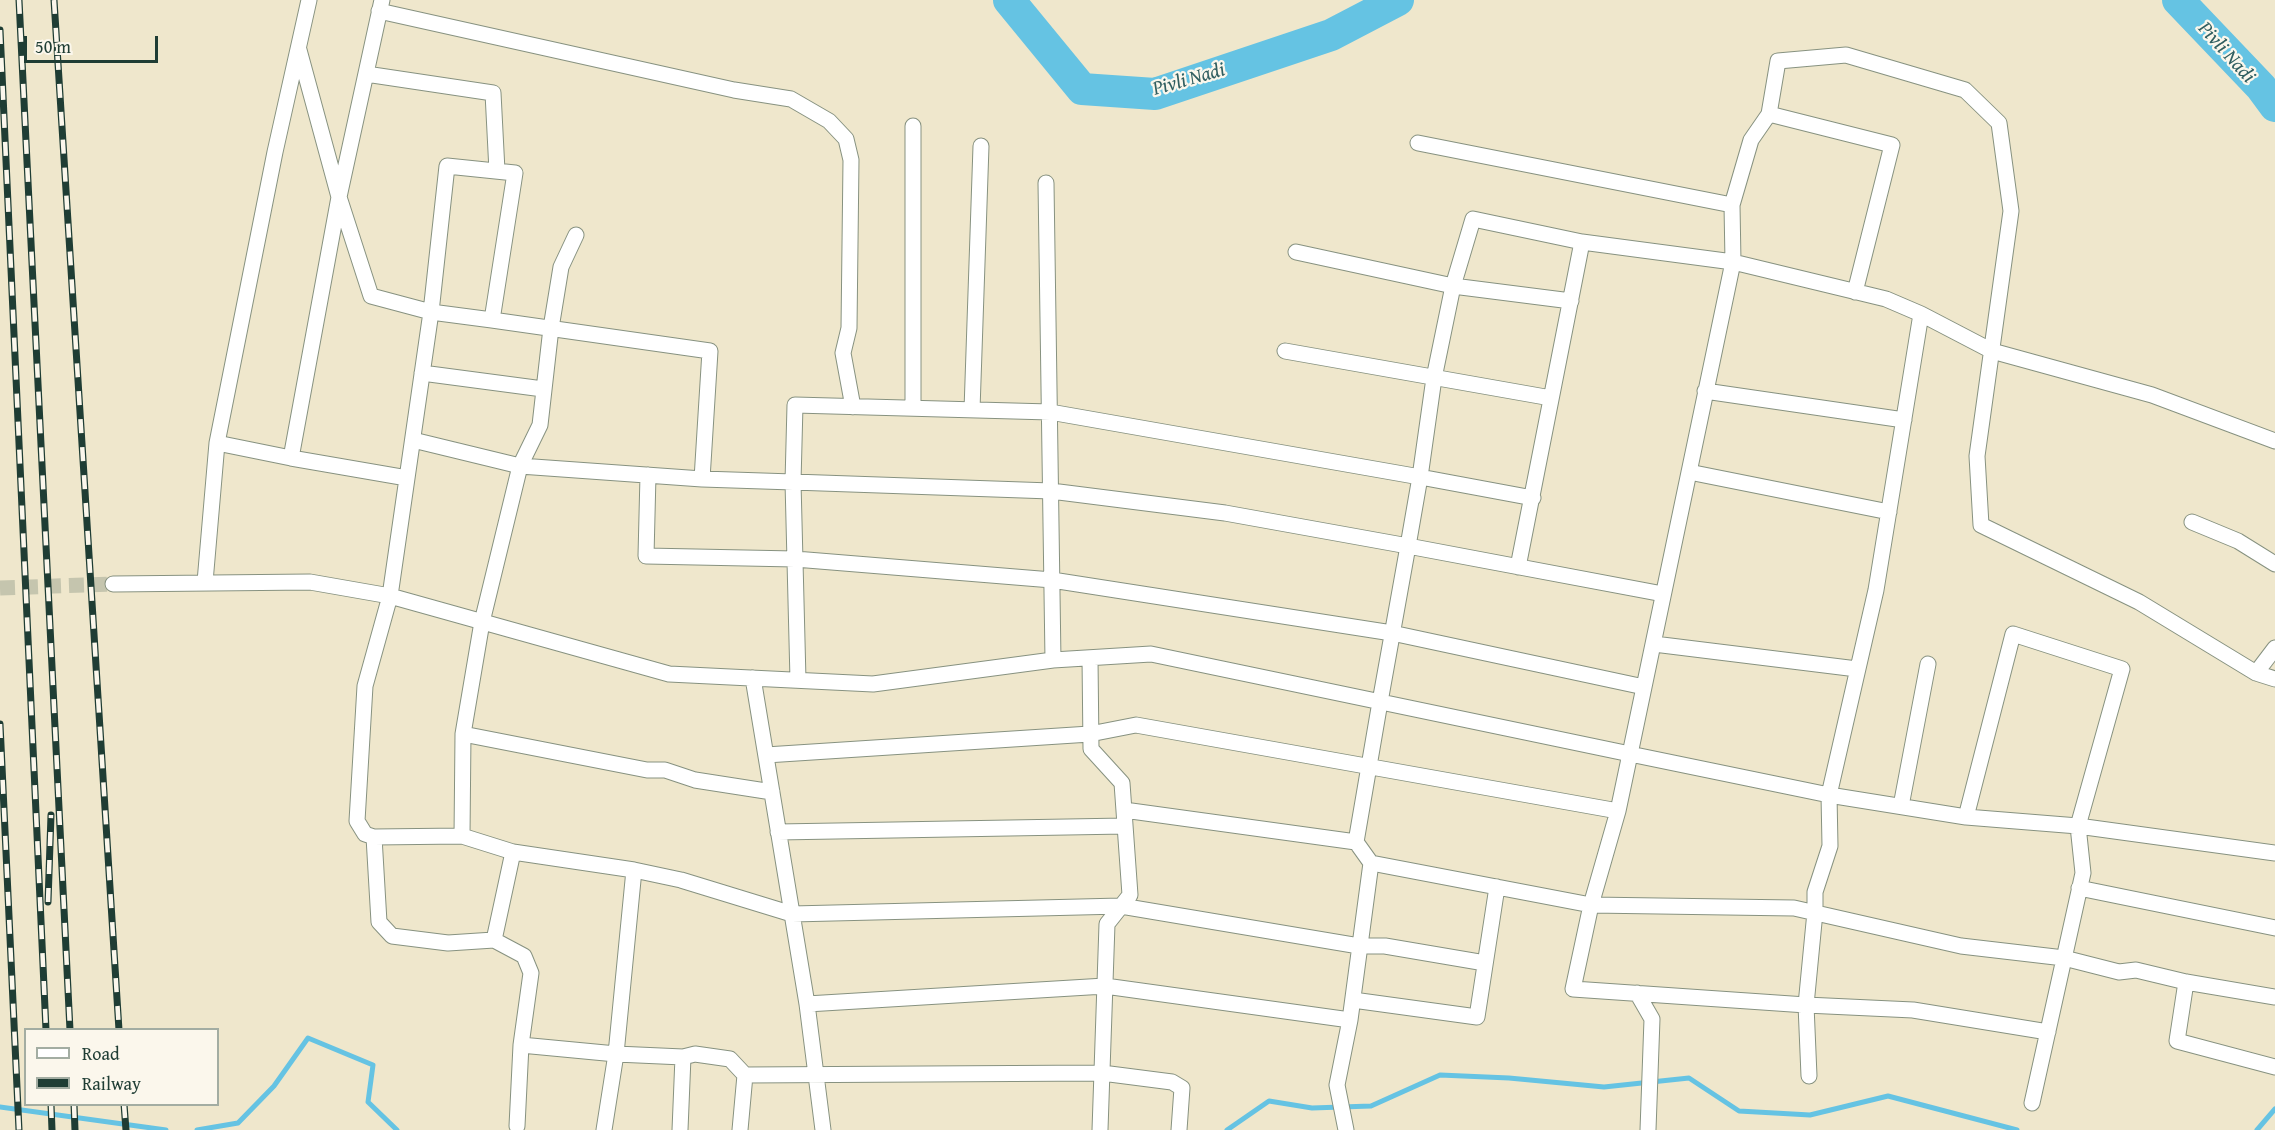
<!DOCTYPE html>
<style>
body{margin:0}
#map{position:relative;width:2275px;height:1130px;overflow:hidden;background:#efe7cc;font-family:"Gentium Book Plus",serif}
canvas{display:block}
.legend{position:absolute;left:24px;top:1028px;width:195px;height:78px;box-sizing:border-box;background:#fbf7ec;border:2px solid #a3ada2;margin:0;padding:8px 10px;list-style:none;font-size:18px;color:#1f3d34}
.legend li{display:flex;align-items:center;gap:12px;height:30px}
.legend b{width:30px;border:2px solid #a3ada2}
.scale{position:absolute;left:24px;top:36px;width:134px;height:27px;box-sizing:border-box;border:3px solid #1f3d34;border-top:0;padding-left:8px;font-size:18px;line-height:21px;white-space:nowrap;color:#1f3d34;-webkit-text-stroke:4px #fbf7ec;paint-order:stroke}
</style>
<div id="map">
<canvas width="2275" height="1130"></canvas>
<ul class="legend">
<li><b style="height:8px;background:#fff"></b>Road</li>
<li><b style="height:8px;background:#1f3d34"></b>Railway</li>
</ul>
<div class="scale">50 m</div>
</div>
<script>
const ctx = document.querySelector('canvas').getContext('2d');
ctx.lineJoin = 'round';
function poly(rows) {
  const path = new Path2D();
  for (const r of rows) {
    path.moveTo(r[0], r[1]);
    for (let i = 2; i < r.length; i += 2) path.lineTo(r[i], r[i + 1]);
  }
  return path;
}
function stroke(path, color, width, dash) {
  ctx.strokeStyle = color;
  ctx.lineWidth = width;
  ctx.lineCap = dash ? 'butt' : 'round';
  ctx.setLineDash(dash || []);
  ctx.stroke(path);
}
function drawText(font, color, halo, rows, align = 'center') {
  ctx.font = font + ' "Gentium Book Plus",serif';
  ctx.lineWidth = 4.5;
  ctx.setLineDash([]);
  ctx.textBaseline = 'middle';
  ctx.strokeStyle = halo;
  ctx.fillStyle = color;
  for (const [text, x, y, turn = 0] of rows) {
    ctx.save();
    ctx.translate(x, y);
    ctx.rotate((+turn || 0) * Math.PI / 180);
    ctx.textAlign = isNaN(turn) ? turn : align;
    if (halo) ctx.strokeText(text, 0, 0);
    ctx.fillText(text, 0, 0);
    ctx.restore();
  }
}
stroke(poly([
 [0,1107,166,1130],
 [197,1130,238,1123,274,1086,308,1038,373,1065,368,1102,397,1130],
 [1227,1130,1269,1101,1312,1108,1371,1106,1440,1075,1509,1078,1604,1087,1689,1078,1739,1111,1810,1115,1888,1096,2017,1130],
 [2257,1130,2275,1109]
]), '#65c3e3', 5);
stroke(poly([
 [1009,0,1082,89,1155,94,1331,35,1398,0],
 [2178,0,2261,87,2275,106]
]), '#65c3e3', 32);
stroke(poly([
 [0,588,113,584]
]), '#c5c5ae', 15, [15, 8]);
const street = poly([
 [382,0,339,197,371,296,431,312,492,320],
 [379,11,734,90,791,99,829,121,846,139,851,160,849,328,843,353,853,407],
 [366,74,493,93,497,171],
 [1769,114,1892,145,1855,292],
 [913,126,913,408],
 [1418,143,1732,205],
 [1046,183,1053,660],
 [1296,252,1453,286,1571,301],
 [1921,314,1992,351,2152,395,2275,441],
 [1285,351,1551,398],
 [422,373,543,389],
 [1705,391,1904,420],
 [972,410,981,146],
 [413,440,520,466,540,425,551,328,561,267,576,235],
 [217,443,291,458,339,197,299,50],
 [291,458,407,478],
 [1689,472,1889,512],
 [648,475,646,556,795,559,1052,580,1392,633,1644,687],
 [1533,498,1420,477,1434,378,1453,286,1473,219,1582,242],
 [2192,522,2238,541,2275,564],
 [1518,567,1582,242,1733,262,1732,205,1751,140,1769,114,1778,61,1846,55,1965,90,1999,123,2011,211,1977,456,1981,525,2139,602,2256,673,2275,679],
 [205,582,217,443,275,152,309,0],
 [113,584,310,582,390,596,669,674,873,684,1053,660,1151,654,1630,754,1733,262,1886,299,1921,314,1876,590,1829,795,1630,754,1618,811,1591,905,1371,863,1356,842],
 [1654,644,1857,669],
 [1090,658,1091,749,1122,783,1130,895,1107,924,1100,1130],
 [2256,673,2275,648],
 [753,678,807,1004,823,1130],
 [798,680,793,482,702,479,710,351,492,320,515,173,447,166,431,312,390,596,365,686,357,821,365,834,374,837,462,836,513,852,634,870,681,880,792,914,1121,906,1359,946,1385,946,1485,963],
 [463,734,647,770,665,770,695,780,772,792],
 [766,755,1090,734,1136,725,1618,811],
 [1901,806,1928,664],
 [1124,810,1356,842,1380,702,1408,546,1420,477,1050,412,795,405,793,482,1051,491,1225,513,1408,546,1663,594],
 [1966,817,2013,634,2122,669,2078,826,2275,853],
 [778,832,1125,826],
 [462,836,463,734,482,622,520,466,702,479],
 [374,837,379,922,392,936,448,943,494,940,524,956,531,973,521,1045,517,1126],
 [2079,888,2275,928],
 [494,940,513,852],
 [2186,982,2177,1041,2275,1067],
 [1637,993,1652,1019,1648,1130],
 [1353,1000,1477,1017,1497,887],
 [807,1004,1105,986,1350,1020,1371,863],
 [2048,1032,1913,1010,1806,1005,1573,989,1591,905,1794,908,1961,946,2064,958,2119,972,2136,970,2186,982,2275,997],
 [521,1045,616,1054,683,1057,695,1054,730,1059,745,1075,1102,1073,1172,1082,1182,1088,1179,1130],
 [1809,1076,1806,1005,1815,912,1815,892,1830,846,1829,795,1966,817,2078,826,2083,873,2032,1103],
 [604,1130,616,1054,634,870],
 [680,1130,683,1057],
 [740,1130,745,1075],
 [1346,1130,1337,1085,1350,1020]
]);
stroke(street, '#879280', 17);
stroke(street, '#fff', 15);
const rail = poly([
 [19,0,70,1030],
 [54,0,119,1030],
 [0,30,46,1030],
 [0,724,19,1130],
 [48,902,51,815],
 [51,1104,52,1130],
 [74,1104,75,1130],
 [124,1104,126,1130]
]);
stroke(rail, '#1f3d34', 7);
stroke(rail, '#fbf7ec', 4.5, [14]);
drawText('italic 20px', '#305e60', '#fbf7ec', [
 ["Pivli Nadi",2226,53,48],
 ["Pivli Nadi",1189,80,-16]
]);
</script>
